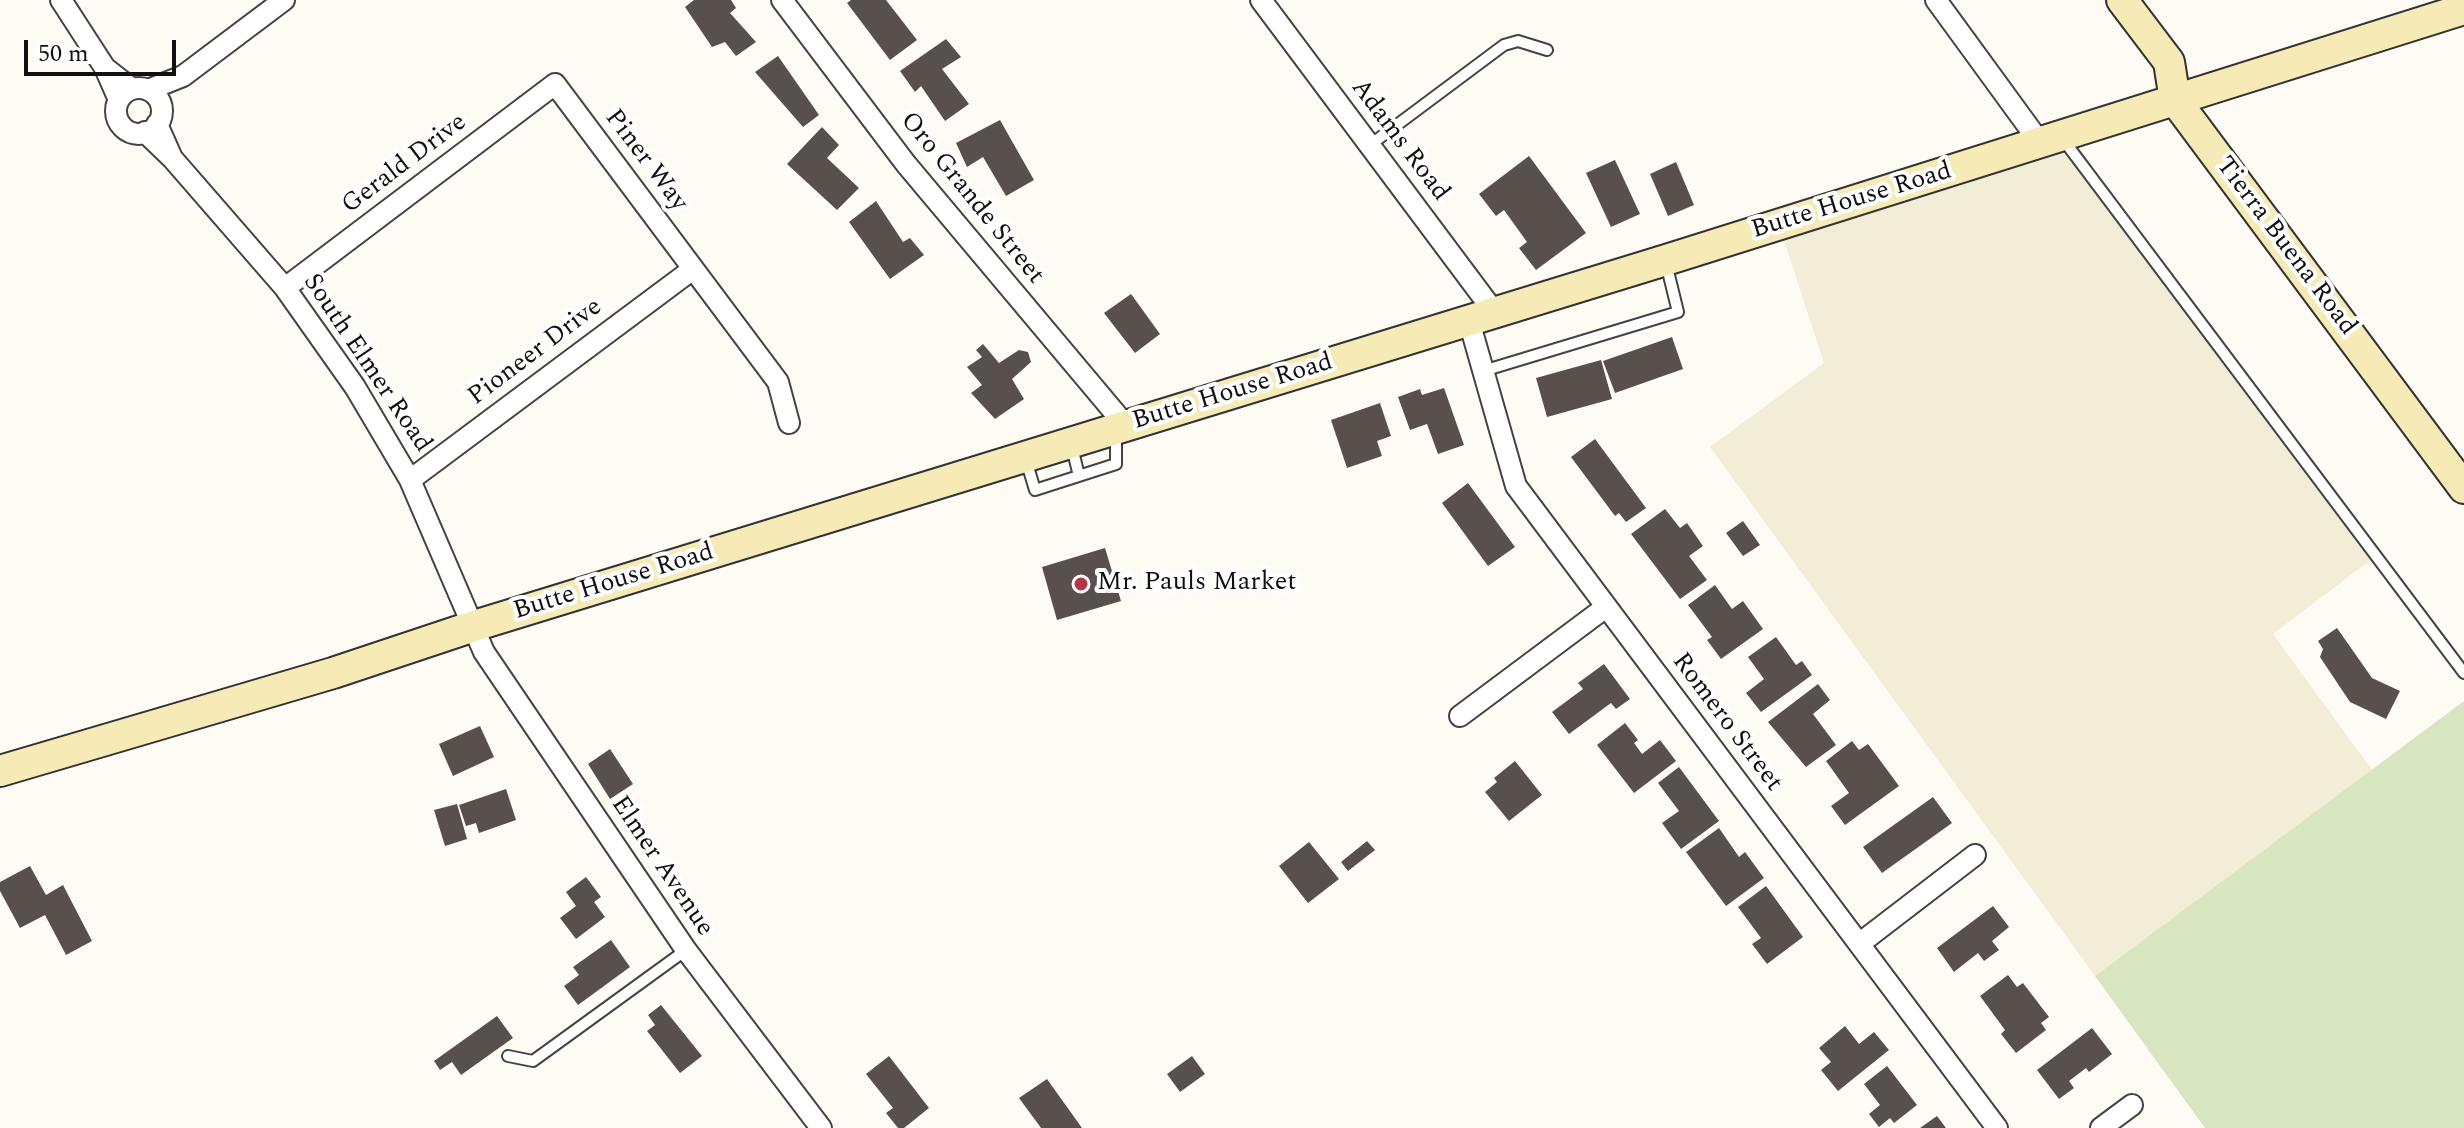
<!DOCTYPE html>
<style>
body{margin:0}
#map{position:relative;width:2464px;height:1128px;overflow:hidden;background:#fefbf4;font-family:Spectral,serif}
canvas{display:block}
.scale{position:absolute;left:24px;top:40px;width:152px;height:36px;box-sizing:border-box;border:4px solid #101010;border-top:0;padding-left:10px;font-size:24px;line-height:28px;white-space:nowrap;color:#101010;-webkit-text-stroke:6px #fff;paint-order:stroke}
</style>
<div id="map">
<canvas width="2464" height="1128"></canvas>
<div class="scale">50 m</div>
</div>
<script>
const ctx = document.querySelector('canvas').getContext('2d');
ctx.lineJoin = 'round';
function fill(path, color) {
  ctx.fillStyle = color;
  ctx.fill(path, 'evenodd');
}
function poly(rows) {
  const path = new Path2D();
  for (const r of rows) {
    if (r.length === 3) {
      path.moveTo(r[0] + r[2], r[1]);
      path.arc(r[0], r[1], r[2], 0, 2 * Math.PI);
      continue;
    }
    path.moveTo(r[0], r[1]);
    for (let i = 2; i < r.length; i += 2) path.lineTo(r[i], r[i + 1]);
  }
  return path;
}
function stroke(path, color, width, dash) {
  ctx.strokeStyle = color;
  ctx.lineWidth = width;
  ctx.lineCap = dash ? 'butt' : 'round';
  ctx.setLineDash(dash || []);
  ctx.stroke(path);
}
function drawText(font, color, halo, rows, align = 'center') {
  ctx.font = font + ' Spectral,serif';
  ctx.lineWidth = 8;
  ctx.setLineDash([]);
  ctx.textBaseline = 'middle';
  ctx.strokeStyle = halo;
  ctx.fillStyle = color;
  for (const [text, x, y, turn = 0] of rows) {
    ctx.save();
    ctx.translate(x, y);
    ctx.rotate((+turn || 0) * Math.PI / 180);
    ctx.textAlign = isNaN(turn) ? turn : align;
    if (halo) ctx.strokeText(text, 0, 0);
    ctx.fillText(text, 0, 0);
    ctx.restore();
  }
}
fill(poly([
 [2061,137,2376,556,2273,634,2372,770,2095,976,1710,447,1824,363,1779,225]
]), '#f2edd6');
fill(poly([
 [2464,701,2464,1128,2205,1128,2095,976]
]), '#d7e5c0');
fill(poly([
 [694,0,731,0,736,8,730,13,756,42,736,56,725,42,712,47,685,7],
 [851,0,886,0,917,40,890,60,847,3],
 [946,39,961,57,942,69,969,104,945,121,921,86,915,92,900,71],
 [778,56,819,115,803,127,755,72],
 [1000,120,1034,180,1006,196,983,157,967,167,956,143],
 [822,127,839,145,827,158,859,188,837,210,787,164],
 [1529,156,1586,233,1536,270,1519,248,1527,242,1504,210,1496,216,1479,194],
 [1615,160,1640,214,1611,227,1586,173],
 [1676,162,1694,205,1668,216,1650,174],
 [876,201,903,242,910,238,924,255,890,279,849,222],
 [1131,294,1160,334,1135,353,1104,313],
 [1672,337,1683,369,1615,393,1603,361],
 [983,344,999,363,1019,350,1028,352,1031,362,1012,379,1024,399,995,419,971,393,982,385,967,367,982,357,976,350],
 [1601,360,1612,399,1547,417,1536,378],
 [1444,388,1464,445,1438,454,1427,424,1410,430,1398,397,1420,389,1422,395],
 [1380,403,1391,436,1377,441,1382,456,1347,468,1331,420],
 [1595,439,1646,508,1626,522,1619,513,1615,516,1571,457],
 [1468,483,1515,547,1488,566,1442,503],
 [1665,509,1680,528,1687,523,1703,546,1689,556,1707,580,1680,599,1631,534],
 [1743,521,1760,545,1743,556,1726,533],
 [1105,548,1121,601,1057,620,1042,567],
 [1715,585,1732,609,1743,601,1763,629,1721,659,1707,640,1712,637,1688,605],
 [2337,628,2372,678,2400,691,2386,719,2350,702,2320,657,2323,649,2318,641],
 [1776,637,1796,665,1802,661,1812,675,1761,712,1746,693,1764,679,1748,657],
 [1604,664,1630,699,1616,709,1611,703,1569,734,1552,712,1583,689,1578,683],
 [1818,684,1830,700,1813,714,1836,745,1806,767,1768,722],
 [1625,723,1638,740,1634,743,1642,754,1660,740,1676,761,1634,793,1597,745],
 [480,726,494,757,453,776,439,744],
 [1852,741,1859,750,1868,744,1899,786,1845,825,1831,806,1849,793,1826,761],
 [610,749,633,784,610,799,588,764],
 [1515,761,1542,795,1509,821,1485,792,1497,782,1494,778],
 [1679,767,1719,821,1681,849,1662,823,1679,811,1658,783],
 [506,789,516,820,479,833,476,823,466,826,459,805],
 [1933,797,1952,823,1882,873,1863,847],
 [457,804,467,839,445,846,434,810],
 [1719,828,1739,857,1745,852,1764,878,1726,906,1686,852],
 [1367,841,1375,850,1348,871,1341,862],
 [1309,842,1339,879,1308,903,1279,866],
 [30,866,46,895,63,885,92,941,66,955,45,915,20,928,0,891,0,882],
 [586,877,601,897,594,902,605,917,576,939,560,918,576,906,566,892],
 [1766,886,1803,937,1767,964,1752,944,1761,938,1738,907],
 [1993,906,2009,927,1992,941,1999,950,1984,961,1978,953,1954,972,1937,948],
 [611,940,630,967,578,1005,564,986,579,975,573,967],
 [2008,975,2017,987,2023,983,2049,1017,2041,1023,2046,1030,2016,1053,2001,1034,2005,1030,1980,996],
 [661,1005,702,1056,680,1073,647,1031,655,1025,648,1015],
 [497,1016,513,1038,461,1075,452,1062,440,1070,434,1061],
 [1845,1026,1859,1044,1874,1032,1889,1050,1838,1091,1821,1070,1831,1062,1819,1048],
 [2092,1028,2112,1054,2089,1072,2086,1068,2069,1081,2074,1088,2059,1099,2037,1070],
 [889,1056,929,1108,904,1128,898,1128,886,1113,893,1108,866,1074],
 [1192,1056,1205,1074,1180,1092,1167,1074],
 [1887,1066,1917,1105,1894,1123,1890,1118,1879,1127,1869,1114,1880,1105,1864,1084],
 [1047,1079,1082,1128,1041,1128,1019,1098],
 [1937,1116,1946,1128,1920,1128]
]), '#58504d');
const lane = poly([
 [2062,138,2464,673],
 [1370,145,1504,45,1518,41,1547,50],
 [1483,371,1678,312,1666,263],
 [1072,447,1079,476],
 [1026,460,1035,490,1116,464,1116,432],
 [508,1056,533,1061,686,950]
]);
const street = poly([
 [61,0,105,68],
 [782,0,906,164,1126,426],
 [1261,0,1495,313],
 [1936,0,2041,144],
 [139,111,23],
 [148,90,183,76,284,0],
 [119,100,105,68,132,89],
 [145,132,172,158,157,124],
 [172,158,285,288,355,387,410,480,484,652,686,950,821,1128],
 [285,288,555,84,778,382,789,423],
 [1469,321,1516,486,1997,1128],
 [410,480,693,269],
 [1460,716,1606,607],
 [1859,944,1975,855],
 [2101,1128,2132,1105]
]);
const secondary = poly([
 [2122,0,2169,62,2175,100,2464,488],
 [0,771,333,673,474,626,1666,260,2464,9]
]);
stroke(lane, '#434343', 14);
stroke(street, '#434343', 24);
stroke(secondary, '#323232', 34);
stroke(lane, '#fff', 10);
stroke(street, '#fff', 20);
stroke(secondary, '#f6eab7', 30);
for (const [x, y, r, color] of [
 [1081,584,8,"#b23647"]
]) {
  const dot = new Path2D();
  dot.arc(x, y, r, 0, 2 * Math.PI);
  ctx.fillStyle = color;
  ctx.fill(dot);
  stroke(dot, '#fff', 3);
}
drawText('26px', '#101010', '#fff', [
 ["Adams Road",1399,141,53],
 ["Piner Way",645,161,53],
 ["Gerald Drive",405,165,-37],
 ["Oro Grande Street",971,199,51],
 ["Butte House Road",1852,202,-17],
 ["Tierra Buena Road",2285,247,53],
 ["Pioneer Drive",536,353,-37],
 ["South Elmer Road",366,364,56],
 ["Butte House Road",1233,393,-17],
 ["Butte House Road",614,583,-17],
 ["Romero Street",1726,723,53],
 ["Elmer Avenue",661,867,56]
]);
drawText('26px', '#101010', '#fff', [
 ["Mr. Pauls Market",1097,584]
], 'left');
</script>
